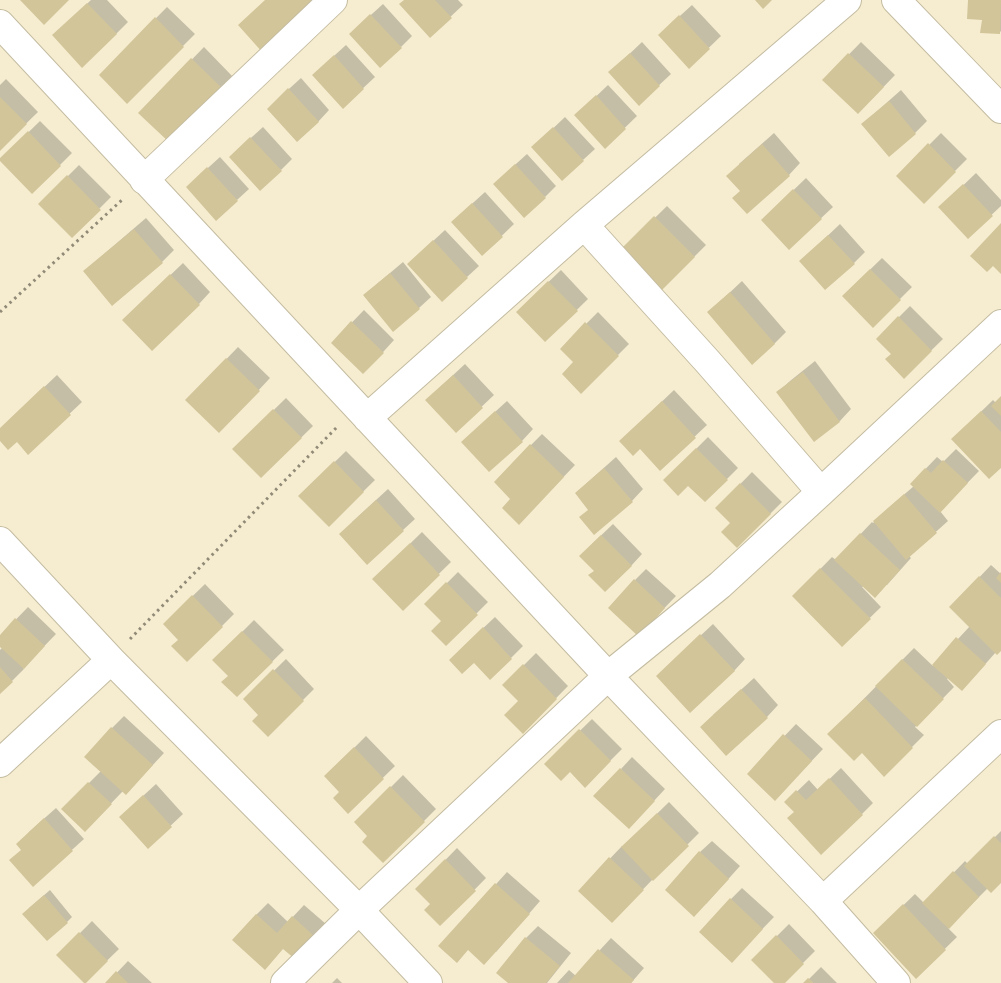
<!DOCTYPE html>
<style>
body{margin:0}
canvas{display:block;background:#f6edd1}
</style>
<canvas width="1001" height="983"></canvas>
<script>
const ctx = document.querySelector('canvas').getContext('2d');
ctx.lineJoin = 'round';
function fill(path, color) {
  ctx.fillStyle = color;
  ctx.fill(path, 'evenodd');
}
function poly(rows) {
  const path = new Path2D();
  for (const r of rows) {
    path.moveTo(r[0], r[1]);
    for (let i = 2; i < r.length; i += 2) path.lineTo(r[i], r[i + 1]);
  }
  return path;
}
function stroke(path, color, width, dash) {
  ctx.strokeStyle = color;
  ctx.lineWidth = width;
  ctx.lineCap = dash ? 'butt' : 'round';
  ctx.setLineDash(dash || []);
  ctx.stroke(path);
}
fill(poly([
 [91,0,107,0,128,22,116,34,66,24],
 [405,0,458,0,463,5,430,36],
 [970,0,1001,0,1001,31,999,33,983,18],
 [383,4,412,36,401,47,362,23],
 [692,5,721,36,689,67,671,24],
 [167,7,195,34,127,102,100,75],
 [642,42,671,74,639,104,622,61],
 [861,42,895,75,870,101,824,80],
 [346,45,375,77,343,107,325,64],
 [204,47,234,78,171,143,140,113],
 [301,78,329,110,318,122,280,97],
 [6,79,38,112,0,149,0,85],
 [608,85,637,116,605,147,588,104],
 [901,90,927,121,915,133,889,155,863,124,875,113],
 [565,117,595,149,583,160,545,136],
 [40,121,72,153,32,193,0,160],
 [263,127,292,159,281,170,242,146],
 [774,133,800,163,789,175,741,190,739,164],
 [941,133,967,159,924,202,898,176],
 [527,154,556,186,545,197,507,172],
 [220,157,249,189,237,200,199,176],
 [79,165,111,197,72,236,40,204],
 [976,173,1001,200,1001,206,968,237,952,196],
 [806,178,833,207,789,248,774,209],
 [485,192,514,224,482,255,464,211],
 [667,206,706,245,662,289,623,249],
 [146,218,174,250,162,262,112,304,85,271,97,260],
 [840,224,865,252,854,263,801,261],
 [445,230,479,266,467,277,420,253],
 [882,258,912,287,873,326,843,296],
 [403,262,431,297,419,308,393,330,365,295,377,284],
 [183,263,210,292,199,304,136,308],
 [561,270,588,299,545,341,517,312],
 [742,281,786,332,774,344,709,312],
 [910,306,943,339,904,377,892,354,877,339],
 [364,310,394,340,375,361,332,343],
 [598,312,629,344,581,392,575,362,561,349],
 [238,347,270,378,231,420,187,400],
 [815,361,851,409,840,421,814,440,778,392,790,381],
 [465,364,494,395,456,431,438,389],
 [57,375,82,402,28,453,17,440,0,440,0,429],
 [674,390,707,425,660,469,633,429],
 [1001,397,1001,466,953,439,993,400,996,403],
 [286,398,313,426,261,477,234,449],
 [507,401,533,429,522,441,474,431],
 [542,434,575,465,530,512,512,499,531,445],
 [708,437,738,468,705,501,688,484,665,480],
 [956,449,979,471,940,511,948,521,909,556,911,558,887,585,864,586,862,587,881,607,842,645,794,596,832,557,836,560,872,522,873,523,886,510,914,486,911,484,937,457,943,462],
 [346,451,375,480,329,525,300,496],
 [616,457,643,489,632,501,589,509,576,493,588,482],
 [752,472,782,502,737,547,732,523,717,508],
 [388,489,415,519,403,530,352,522],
 [613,524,642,554,631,566,595,570,592,544],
 [422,532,451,562,403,609,374,579],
 [991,565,1001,574,1001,650,996,652,973,678,948,678,947,679,954,687,915,727,924,735,884,775,862,752,829,734,914,648,933,666,970,626,951,607],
 [646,569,676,596,650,623,635,580],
 [458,572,488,602,446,644,442,621,426,604],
 [205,584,234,614,187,661,180,640,164,624],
 [28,607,56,634,23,668,24,669,0,693,0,650,3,647,0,645,0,636],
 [495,617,523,646,490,679,462,648],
 [254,620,284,650,237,696,229,676,214,660],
 [713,624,745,659,734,671,670,664],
 [536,653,568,686,523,732,520,701,504,685],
 [286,659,314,689,268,735,260,715,245,699],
 [754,678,778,705,767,717,713,715],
 [124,716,164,753,137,782,123,791,96,819,63,809,101,771,112,728],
 [592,719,622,749,585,786,570,770,546,764],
 [796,724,823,749,786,788,748,774],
 [366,736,395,766,348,812,341,792,326,776],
 [632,757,665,789,640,816,621,769],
 [841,768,873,803,862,814,795,812,786,802,809,780,818,790],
 [403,775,436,809,383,862,369,836,356,822],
 [156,784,183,814,148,847,132,806],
 [669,802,699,833,653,879,623,910,579,891,622,846,623,847],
 [56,808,84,839,33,885,22,849,29,832],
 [1001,831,1001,881,988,888,948,928,957,937,916,977,886,922,915,894,924,903,965,861,968,864],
 [712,841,740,866,706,904,700,852],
 [457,848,486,878,440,925,432,904,417,889],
 [507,872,540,901,496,952,440,946],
 [742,888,774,917,743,949,731,899],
 [50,890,72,917,67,922,29,908],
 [268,903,288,922,304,905,326,924,307,946,284,948,256,915],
 [92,921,119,949,85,982,58,955],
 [789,924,815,951,783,983,776,983,753,960],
 [538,926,571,953,547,983,510,983,498,973,526,938],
 [611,938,644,968,631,983,557,983,569,970,576,976],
 [128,961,152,983,107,983],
 [821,967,837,983,805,983],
 [337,978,342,983,332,983]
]), '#0003');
fill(poly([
 [20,0,69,0,44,25],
 [265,0,321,0,263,53,238,25],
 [404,0,435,0,452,18,430,38,399,4],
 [755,0,772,0,763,9],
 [968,0,1001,0,1000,34,980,33,982,20,967,19],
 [87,3,117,34,82,68,52,35],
 [370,14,402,48,380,68,349,34],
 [679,15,710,49,689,69,658,35],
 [155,17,184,47,127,104,99,75],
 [630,53,660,86,639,106,608,72],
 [848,53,884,87,858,114,822,80],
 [334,55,364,89,343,109,312,75],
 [191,58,224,90,171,144,138,113],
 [288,88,319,122,297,142,267,109],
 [596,95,626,129,605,149,574,115],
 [0,97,27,124,0,151],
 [889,101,916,134,889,157,861,124],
 [553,127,584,161,562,181,531,147],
 [28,131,61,166,32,194,0,161,0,158],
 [250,137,282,171,260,191,229,157],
 [928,143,956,172,924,204,896,176],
 [762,144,790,176,747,214,732,198,740,191,726,176],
 [515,164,546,198,524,218,493,184],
 [207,167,238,201,216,221,186,187],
 [67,175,101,210,72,238,38,204],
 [963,184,993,216,968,239,938,207],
 [793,189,822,219,789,250,761,220],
 [472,203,503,237,482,256,451,222],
 [654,216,695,257,662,290,621,249],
 [1001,223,1001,274,993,266,987,272,970,256],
 [134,229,163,263,112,306,83,271],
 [828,235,855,264,825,290,799,261],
 [433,240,468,278,442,302,407,264],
 [870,269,901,300,873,328,842,296],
 [390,273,420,309,393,332,363,295],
 [170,274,200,305,152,351,122,320],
 [548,281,578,311,545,342,516,312],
 [730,292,775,344,752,365,707,312],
 [898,316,932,351,904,379,885,359,891,354,876,339],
 [351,321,384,353,363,374,331,343],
 [585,322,619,356,581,394,562,374,573,362,560,349],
 [226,358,260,391,219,433,185,400],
 [803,372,840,422,814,442,776,392],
 [453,375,483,408,456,433,425,400],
 [44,386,71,415,28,455,17,442,8,450,0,441,0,428],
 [1001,396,1001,416,991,406],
 [662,401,696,438,660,471,640,449,633,456,619,441],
 [273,409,302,438,261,478,232,449],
 [495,411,523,442,489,472,461,442],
 [981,411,1001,432,1001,468,989,479,951,439],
 [530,444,564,477,519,525,502,508,510,499,494,482],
 [696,448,728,480,705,502,688,486,678,496,663,480],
 [943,460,968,483,940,513,910,484,925,468,931,473],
 [334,461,364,492,329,527,298,496],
 [604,468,633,502,594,535,579,517,588,510,575,493],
 [740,483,771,514,737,548,721,532,730,523,715,508],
 [904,494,937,533,906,560,873,521],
 [376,500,404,531,367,565,339,534],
 [860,533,900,570,875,598,834,560],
 [601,535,632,566,605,592,588,575,594,571,579,556],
 [410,543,440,575,403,611,372,579],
 [820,568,871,619,842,647,792,596],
 [1001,572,1001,583,996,578],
 [979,576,1001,598,1001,651,997,655,949,607],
 [634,579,665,608,639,637,608,608],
 [446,582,478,615,446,646,431,631,441,621,424,604],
 [192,595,223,627,187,662,171,646,178,640,163,624],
 [15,618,45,646,24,669,0,647,0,635],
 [483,627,512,659,490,680,474,663,462,674,449,660],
 [242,631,273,662,237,697,221,682,228,676,212,660],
 [700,634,735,671,690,713,656,676],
 [956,637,986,664,962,691,932,665],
 [902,659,944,699,917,727,875,686],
 [523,664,557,699,523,734,504,715,518,701,502,685],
 [0,667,13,682,0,694],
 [273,669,304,701,268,737,252,721,258,715,243,699],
 [741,689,768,718,726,756,700,727],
 [865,698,913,748,884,777,862,753,854,761,827,734],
 [111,727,153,765,126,795,84,757],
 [579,729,611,761,585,788,570,772,561,781,544,764],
 [783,734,812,761,775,801,747,774],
 [354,747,384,779,348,814,333,798,339,792,324,776],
 [620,768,655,801,629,829,593,796],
 [829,778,863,815,821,855,787,818,794,812,784,802,796,790,806,800],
 [88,782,112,804,85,832,61,809],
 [390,786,425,822,383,863,362,842,367,836,354,822],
 [143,795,172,827,148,849,119,817],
 [657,813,689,846,653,881,621,847],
 [44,818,73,851,33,887,9,860,21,850,16,844],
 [994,836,1001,843,1001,883,991,893,964,866],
 [699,851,729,879,694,917,665,890],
 [609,857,644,890,612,923,578,891],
 [445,859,476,891,440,926,424,910,430,904,415,889],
 [953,871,979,897,949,929,922,903],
 [495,883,530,914,484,965,468,950,457,963,438,946],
 [44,895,68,923,47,941,22,914],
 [730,898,763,929,732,963,699,932],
 [903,904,946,950,916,979,873,933],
 [256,914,277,933,292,916,315,937,295,959,283,949,265,970,232,940],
 [79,932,108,961,86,983,84,983,56,955],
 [776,935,804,964,785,983,774,983,751,960],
 [525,937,560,966,546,983,508,983,496,973],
 [598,949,634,980,631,983,568,983],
 [116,971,128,983,105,983],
 [808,978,814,983,803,983]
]), '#d2c599');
const minor = poly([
 [896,0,1001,109],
 [0,24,608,676,823,901,896,983],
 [144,180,333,0],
 [584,225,708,362,821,492],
 [367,418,584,225,847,0],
 [0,541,111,660,359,910,428,983],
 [0,763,111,660],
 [823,901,1001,734],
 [285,983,359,910,608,676,720,585,821,492,1001,324]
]);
stroke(minor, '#c4bca1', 30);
stroke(poly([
 [0,312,123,199],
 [130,639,337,427]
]), '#918a77', 3, [2.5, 4]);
stroke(minor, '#fff', 28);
</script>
